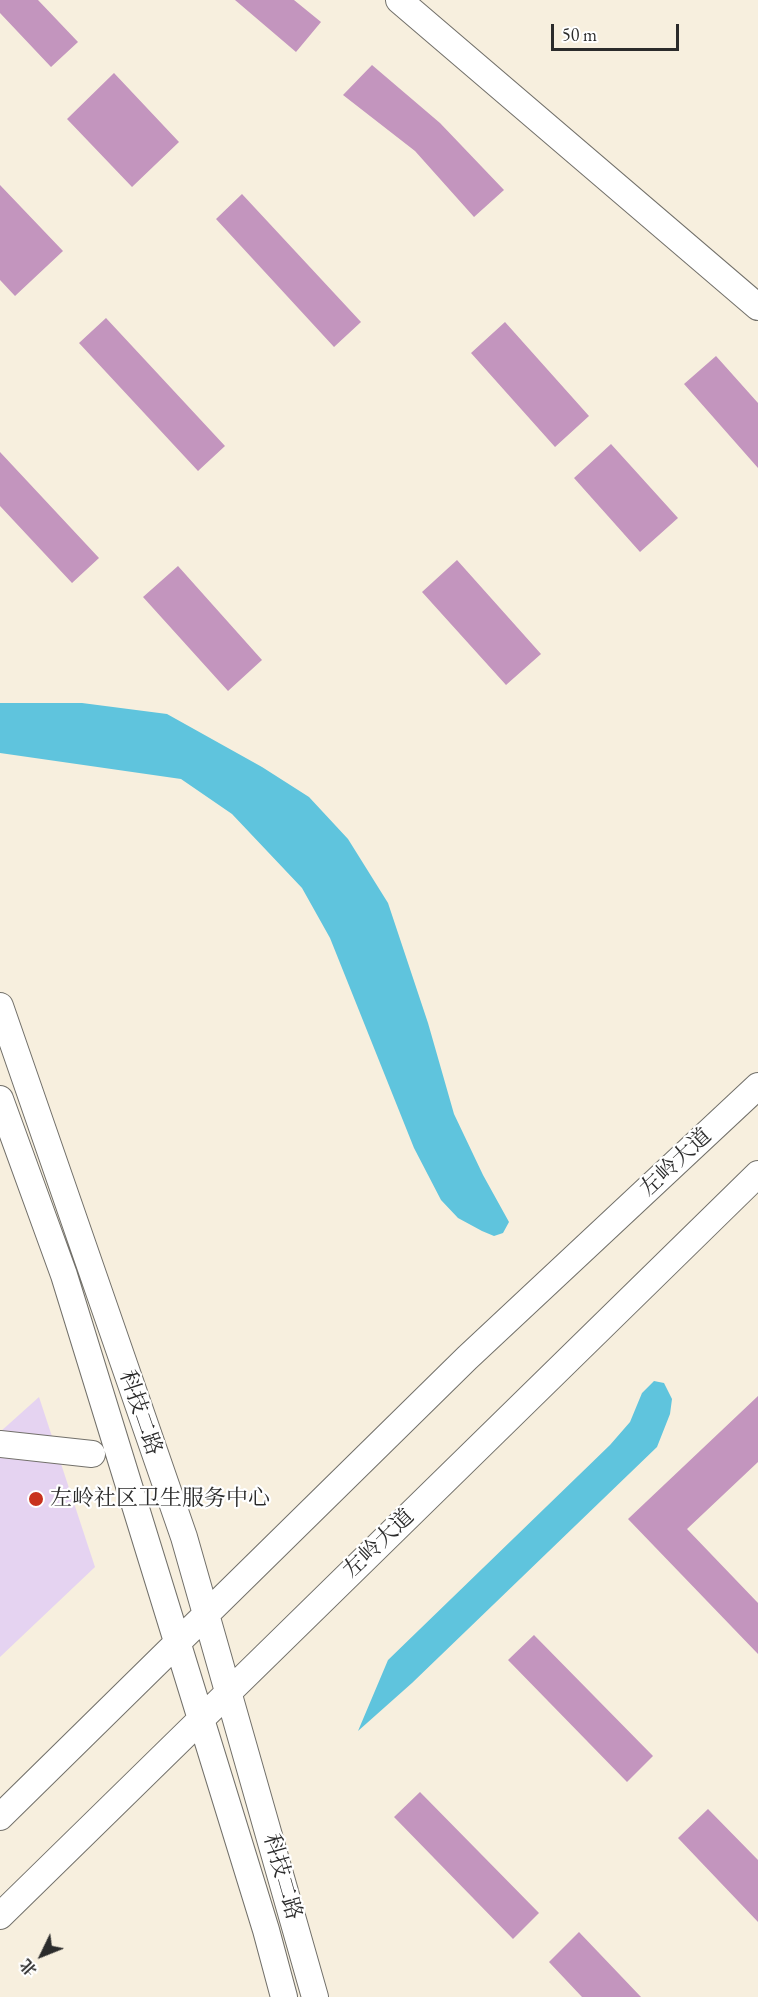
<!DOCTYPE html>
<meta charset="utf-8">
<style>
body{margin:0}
#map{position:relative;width:758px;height:1997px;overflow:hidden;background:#f7efde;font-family:"EB Garamond","Noto Serif SC",serif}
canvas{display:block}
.north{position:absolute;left:12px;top:1925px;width:60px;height:60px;-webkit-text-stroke:4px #fff;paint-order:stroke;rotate:227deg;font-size:16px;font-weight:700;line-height:24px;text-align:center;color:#2b2b2b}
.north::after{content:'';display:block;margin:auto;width:21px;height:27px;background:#2b2b2b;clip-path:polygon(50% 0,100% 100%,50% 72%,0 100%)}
.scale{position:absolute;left:551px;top:24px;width:128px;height:27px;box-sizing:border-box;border:3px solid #2b2b2b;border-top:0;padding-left:8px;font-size:18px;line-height:21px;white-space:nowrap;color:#2b2b2b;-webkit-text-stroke:4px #fff;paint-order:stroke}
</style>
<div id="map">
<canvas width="758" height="1997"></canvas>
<div class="north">北</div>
<div class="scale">50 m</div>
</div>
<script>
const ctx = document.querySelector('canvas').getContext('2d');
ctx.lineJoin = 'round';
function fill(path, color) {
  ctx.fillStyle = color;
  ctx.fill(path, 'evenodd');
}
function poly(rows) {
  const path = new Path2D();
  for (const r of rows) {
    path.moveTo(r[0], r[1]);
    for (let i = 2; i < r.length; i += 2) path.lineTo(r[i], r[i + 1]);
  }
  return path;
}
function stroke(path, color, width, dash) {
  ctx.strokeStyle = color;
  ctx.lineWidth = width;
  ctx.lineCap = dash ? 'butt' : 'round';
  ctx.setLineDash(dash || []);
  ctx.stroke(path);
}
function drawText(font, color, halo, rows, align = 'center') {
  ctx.font = font + ' "EB Garamond","Noto Serif SC",serif';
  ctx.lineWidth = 4.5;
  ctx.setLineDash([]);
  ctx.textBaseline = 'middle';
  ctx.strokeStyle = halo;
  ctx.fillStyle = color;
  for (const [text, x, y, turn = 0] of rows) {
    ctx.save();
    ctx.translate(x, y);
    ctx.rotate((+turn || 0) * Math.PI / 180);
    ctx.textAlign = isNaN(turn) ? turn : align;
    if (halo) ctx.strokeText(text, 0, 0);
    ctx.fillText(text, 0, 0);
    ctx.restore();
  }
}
fill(poly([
 [39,1397,95,1567,0,1657,0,1432]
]), '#e5d3f1');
fill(poly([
 [0,703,82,703,167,714,262,767,309,797,348,839,388,903,428,1023,454,1114,483,1175,509,1222,503,1233,494,1236,482,1231,458,1218,441,1200,414,1148,330,938,302,888,232,814,181,779,0,753],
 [654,1381,664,1383,672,1399,670,1414,657,1447,412,1683,358,1731,388,1660,610,1445,630,1422,642,1393]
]), '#5fc4dd');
fill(poly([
 [0,0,38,0,78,42,51,67,0,13],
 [235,0,294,0,321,22,296,52],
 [372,65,440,123,504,190,474,217,415,151,343,95],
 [114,73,179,142,132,187,67,119],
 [0,185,63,251,15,296,0,280],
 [242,194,361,322,334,347,216,219],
 [106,318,225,446,198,471,79,343],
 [505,322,589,416,555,447,471,353],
 [716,356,758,403,758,468,684,384],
 [611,444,678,518,640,552,574,478],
 [0,452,99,558,72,583,0,506],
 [457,560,541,654,506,685,422,592],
 [178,566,262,660,228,691,143,597],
 [758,1396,758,1462,687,1529,758,1603,758,1654,628,1519],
 [534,1635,653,1756,627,1782,508,1660],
 [420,1792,539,1913,513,1939,394,1817],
 [708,1809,758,1860,758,1922,678,1838],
 [579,1932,641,1997,582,1997,549,1962]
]), '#c395be');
const minor = poly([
 [399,0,758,307],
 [0,1006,184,1537,315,1997],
 [0,1099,64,1275,266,1930,284,1997],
 [0,1444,92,1454],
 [0,1817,467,1358,758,1086],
 [0,1916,758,1174]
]);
stroke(minor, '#72706a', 28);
stroke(minor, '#fff', 26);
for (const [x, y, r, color] of [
 [36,1499,8,"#c8321e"]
]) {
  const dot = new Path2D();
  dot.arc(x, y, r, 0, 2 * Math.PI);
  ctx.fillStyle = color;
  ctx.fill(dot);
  stroke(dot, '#fff', 2);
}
drawText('22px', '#2b2b2b', '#fff', [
 ["左岭大道",676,1163,-43],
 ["科技二路",140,1413,71],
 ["左岭大道",379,1544,-44],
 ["科技二路",282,1877,74]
]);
drawText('22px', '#2b2b2b', '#fff', [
 ["左岭社区卫生服务中心",50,1499]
], 'left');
</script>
